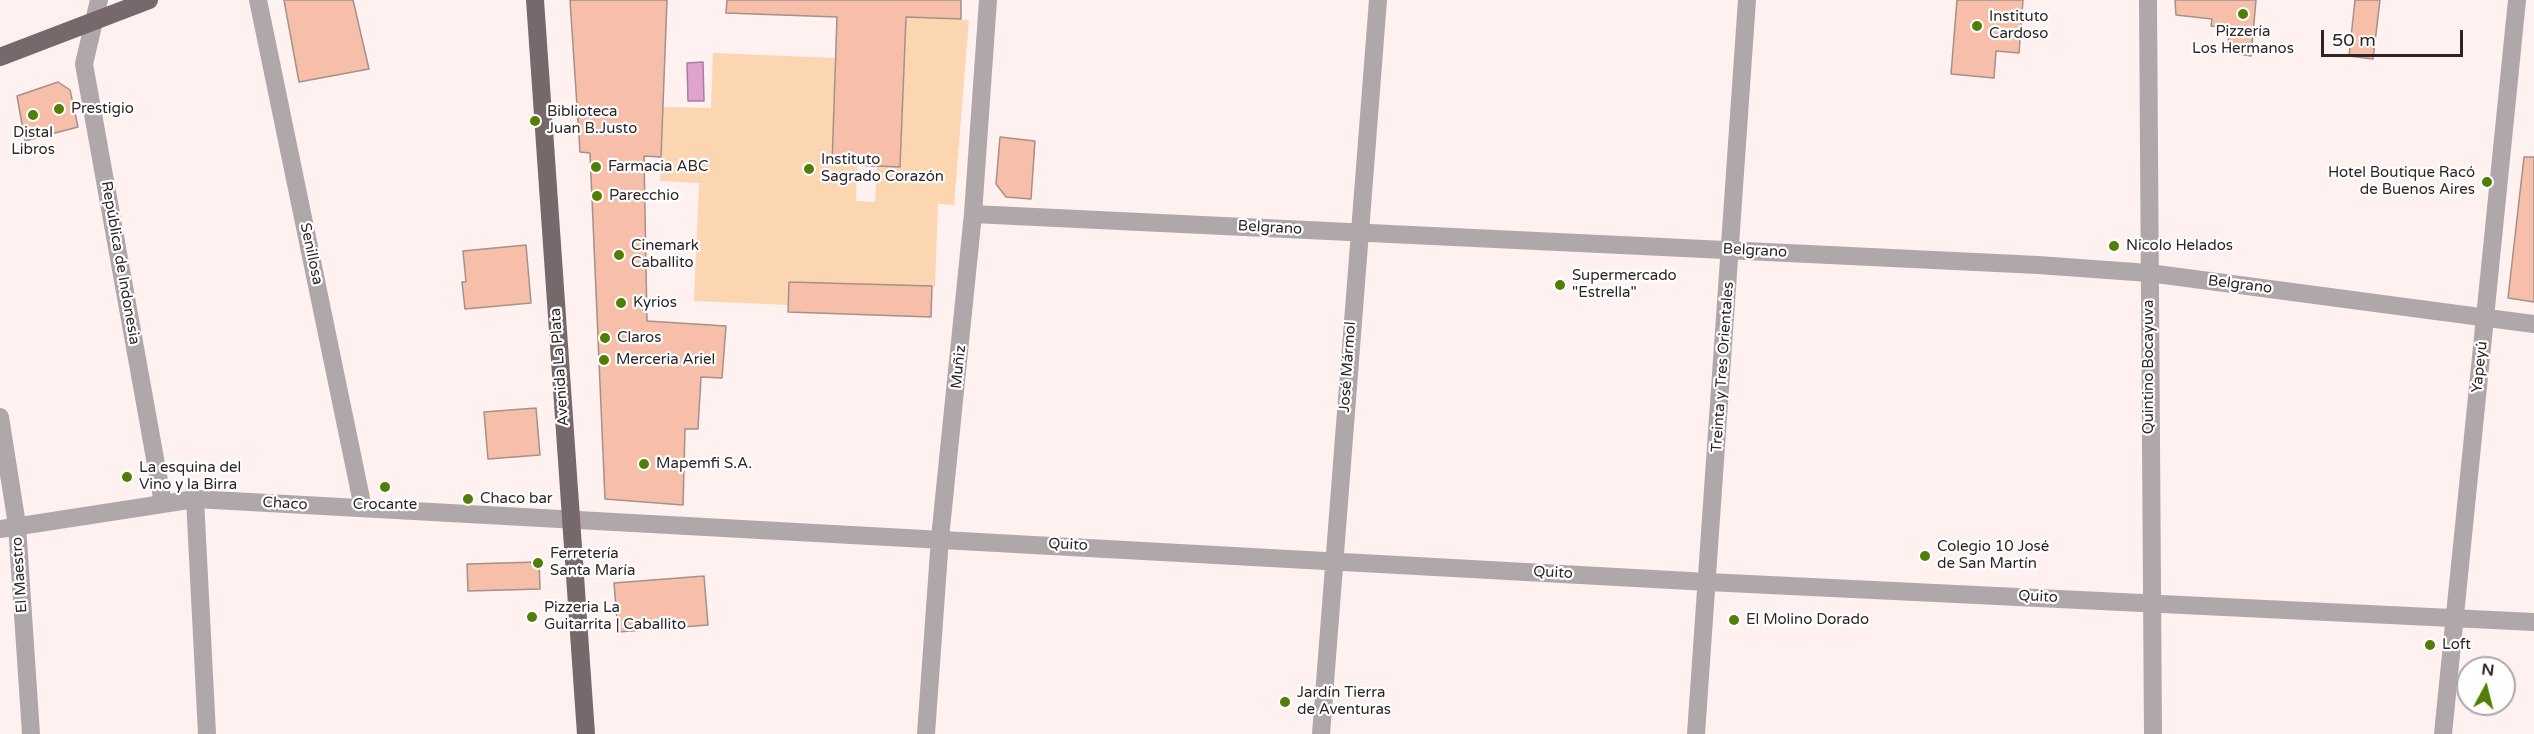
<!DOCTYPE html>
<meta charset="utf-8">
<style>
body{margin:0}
#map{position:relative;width:2534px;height:734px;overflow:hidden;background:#fef1f0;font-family:"Varela Round",sans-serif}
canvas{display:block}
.north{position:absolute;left:2456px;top:656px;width:60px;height:60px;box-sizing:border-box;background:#fff;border:2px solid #aba8a8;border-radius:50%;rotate:7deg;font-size:16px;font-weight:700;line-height:24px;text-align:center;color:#2e2626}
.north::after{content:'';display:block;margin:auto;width:21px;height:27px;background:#517e04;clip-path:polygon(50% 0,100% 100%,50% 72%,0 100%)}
.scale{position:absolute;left:2321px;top:30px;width:142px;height:27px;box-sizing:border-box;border:3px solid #2e2626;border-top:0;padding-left:8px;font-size:18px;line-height:21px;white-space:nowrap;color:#2e2626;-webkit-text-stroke:4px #fff;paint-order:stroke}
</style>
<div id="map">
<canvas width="2534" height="734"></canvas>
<div class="north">N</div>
<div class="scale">50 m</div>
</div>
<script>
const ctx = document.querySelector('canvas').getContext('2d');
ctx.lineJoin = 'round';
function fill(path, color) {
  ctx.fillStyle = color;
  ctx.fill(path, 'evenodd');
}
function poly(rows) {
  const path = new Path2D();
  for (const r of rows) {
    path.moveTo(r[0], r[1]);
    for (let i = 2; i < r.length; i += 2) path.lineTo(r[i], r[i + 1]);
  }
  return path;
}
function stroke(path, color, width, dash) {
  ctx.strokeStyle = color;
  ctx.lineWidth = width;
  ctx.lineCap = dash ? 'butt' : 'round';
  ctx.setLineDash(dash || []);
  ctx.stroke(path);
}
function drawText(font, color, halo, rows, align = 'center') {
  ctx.font = font + ' "Varela Round",sans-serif';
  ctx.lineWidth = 4.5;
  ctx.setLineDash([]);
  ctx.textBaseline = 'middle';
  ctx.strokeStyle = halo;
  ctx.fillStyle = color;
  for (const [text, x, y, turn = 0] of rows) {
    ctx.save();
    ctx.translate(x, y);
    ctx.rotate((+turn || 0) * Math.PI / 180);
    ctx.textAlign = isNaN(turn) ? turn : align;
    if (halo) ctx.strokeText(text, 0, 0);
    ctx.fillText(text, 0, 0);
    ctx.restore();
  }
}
fill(poly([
 [906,4,923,18,969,20,954,205,938,204,935,287,790,282,789,305,694,301,699,183,660,181,663,107,711,108,713,53,835,58,832,164,857,165,856,201,875,202,877,166,900,166]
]), '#fcd5b1');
const water = poly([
 [703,62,704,101,688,101,687,63,703,62]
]);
fill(water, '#dea4cf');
stroke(water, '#a97e9c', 1.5);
const building = poly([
 [284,0,353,0,369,69,299,82,284,0],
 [570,0,667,0,661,157,644,156,647,321,726,326,722,378,701,377,698,429,685,429,683,505,605,499,590,153,580,152,570,0],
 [727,0,961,0,961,19,906,17,900,167,832,164,837,17,726,13,727,0],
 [1957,0,2023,0,2019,53,1996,51,1994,78,1951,74,1957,0],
 [2175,0,2256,0,2251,56,2227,52,2230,28,2211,26,2212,19,2176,15,2175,0],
 [2355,0,2380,0,2373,59,2349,56,2355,0],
 [58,82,70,90,78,127,25,141,17,96,58,82],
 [1000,137,1035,141,1031,199,1006,197,996,184,1000,137],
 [2524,157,2534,157,2534,302,2508,298,2524,157],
 [526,245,531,303,465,309,462,282,466,282,463,251,526,245],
 [789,282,932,286,931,317,788,312,789,282],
 [536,408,540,455,488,459,484,412,536,408],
 [539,562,540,589,468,591,467,564,539,562],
 [704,576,708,625,618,632,614,583,704,576]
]);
fill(building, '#f7bfaa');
stroke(building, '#a3918a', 1.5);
stroke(poly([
 [99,0,84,64,163,503],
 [258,0,363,508],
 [2148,0,2153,734],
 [973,214,2038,265,2149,273,2534,324],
 [0,417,17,525,31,734],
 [195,499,207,734],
 [0,529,195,499,1708,582,2534,622],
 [926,734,940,538,973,214,988,0],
 [1321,734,1378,0],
 [1696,734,1747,0],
 [2443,734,2517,0]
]), '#b0a7aa', 18);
stroke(poly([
 [535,0,586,734],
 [0,57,149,0]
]), '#77686c', 18);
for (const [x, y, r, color] of [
 [2243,14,6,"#517e04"],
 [1977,26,6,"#517e04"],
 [59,109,6,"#517e04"],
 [33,115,6,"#517e04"],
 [535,121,6,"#517e04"],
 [596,167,6,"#517e04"],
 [809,169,6,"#517e04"],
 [2487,182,6,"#517e04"],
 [597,196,6,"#517e04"],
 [2114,246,6,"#517e04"],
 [619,255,6,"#517e04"],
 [1560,285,6,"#517e04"],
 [621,303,6,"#517e04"],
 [605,338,6,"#517e04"],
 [604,360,6,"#517e04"],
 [644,464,6,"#517e04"],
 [127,477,6,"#517e04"],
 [385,487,6,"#517e04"],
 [468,499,6,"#517e04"],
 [1925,556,6,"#517e04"],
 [538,563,6,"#517e04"],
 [532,617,6,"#517e04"],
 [1734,620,6,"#517e04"],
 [2430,645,6,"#517e04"],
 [1285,702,6,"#517e04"]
]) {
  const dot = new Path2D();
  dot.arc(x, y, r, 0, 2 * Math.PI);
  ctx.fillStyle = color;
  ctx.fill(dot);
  stroke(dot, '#fff', 2);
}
drawText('15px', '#2e2626', '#fff', [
 ["Instituto",1989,17],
 ["Cardoso",1989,34],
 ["Pizzería",2243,32,"center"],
 ["Los Hermanos",2243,49,"center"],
 ["Prestigio",71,109],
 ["Biblioteca",547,112],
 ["Juan B.Justo",547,129],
 ["Distal",33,133,"center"],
 ["Libros",33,150,"center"],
 ["Instituto",821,160],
 ["Sagrado Corazón",821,177],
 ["Farmacia ABC",608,167],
 ["Hotel Boutique Racó",2475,173,"right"],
 ["de Buenos Aires",2475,190,"right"],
 ["Parecchio",609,196],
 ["Cinemark",631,246],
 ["Caballito",631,263],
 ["Nicolo Helados",2126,246],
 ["Supermercado",1572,276],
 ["\"Estrella\"",1572,293],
 ["Kyrios",633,303],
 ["Claros",617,338],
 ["Merceria Ariel",616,360],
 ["Mapemfi S.A.",656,464],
 ["La esquina del",139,468],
 ["Vino y la Birra",139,485],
 ["Chaco bar",480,499],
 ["Crocante",385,505,"center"],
 ["Colegio 10 José",1937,547],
 ["de San Martín",1937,564],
 ["Ferretería",550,554],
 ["Santa María",550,571],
 ["Pizzeria La",544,608],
 ["Guitarrita | Caballito",544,625],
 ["El Molino Dorado",1746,620],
 ["Loft",2442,645],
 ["Jardín Tierra",1297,693],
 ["de Aventuras",1297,710]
], 'left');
drawText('15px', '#2e2626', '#fff', [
 ["Belgrano",1270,228,3],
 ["Belgrano",1755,251,3],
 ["Senillosa",311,254,78],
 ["República de Indonesia",120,263,80],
 ["Belgrano",2240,285,7],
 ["Avenida La Plata",560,367,-94],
 ["Muñiz",959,367,-84],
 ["José Mármol",1348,367,-86],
 ["Treinta y Tres Orientales",1723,367,-86],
 ["Quintino Bocayuva",2149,367,-90],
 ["Yapeyú",2480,367,-84],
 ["Chaco",285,504,3],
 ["Quito",1068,545,3],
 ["Quito",1553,573,3],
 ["El Maestro",20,575,-94],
 ["Quito",2038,597,3]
]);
</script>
